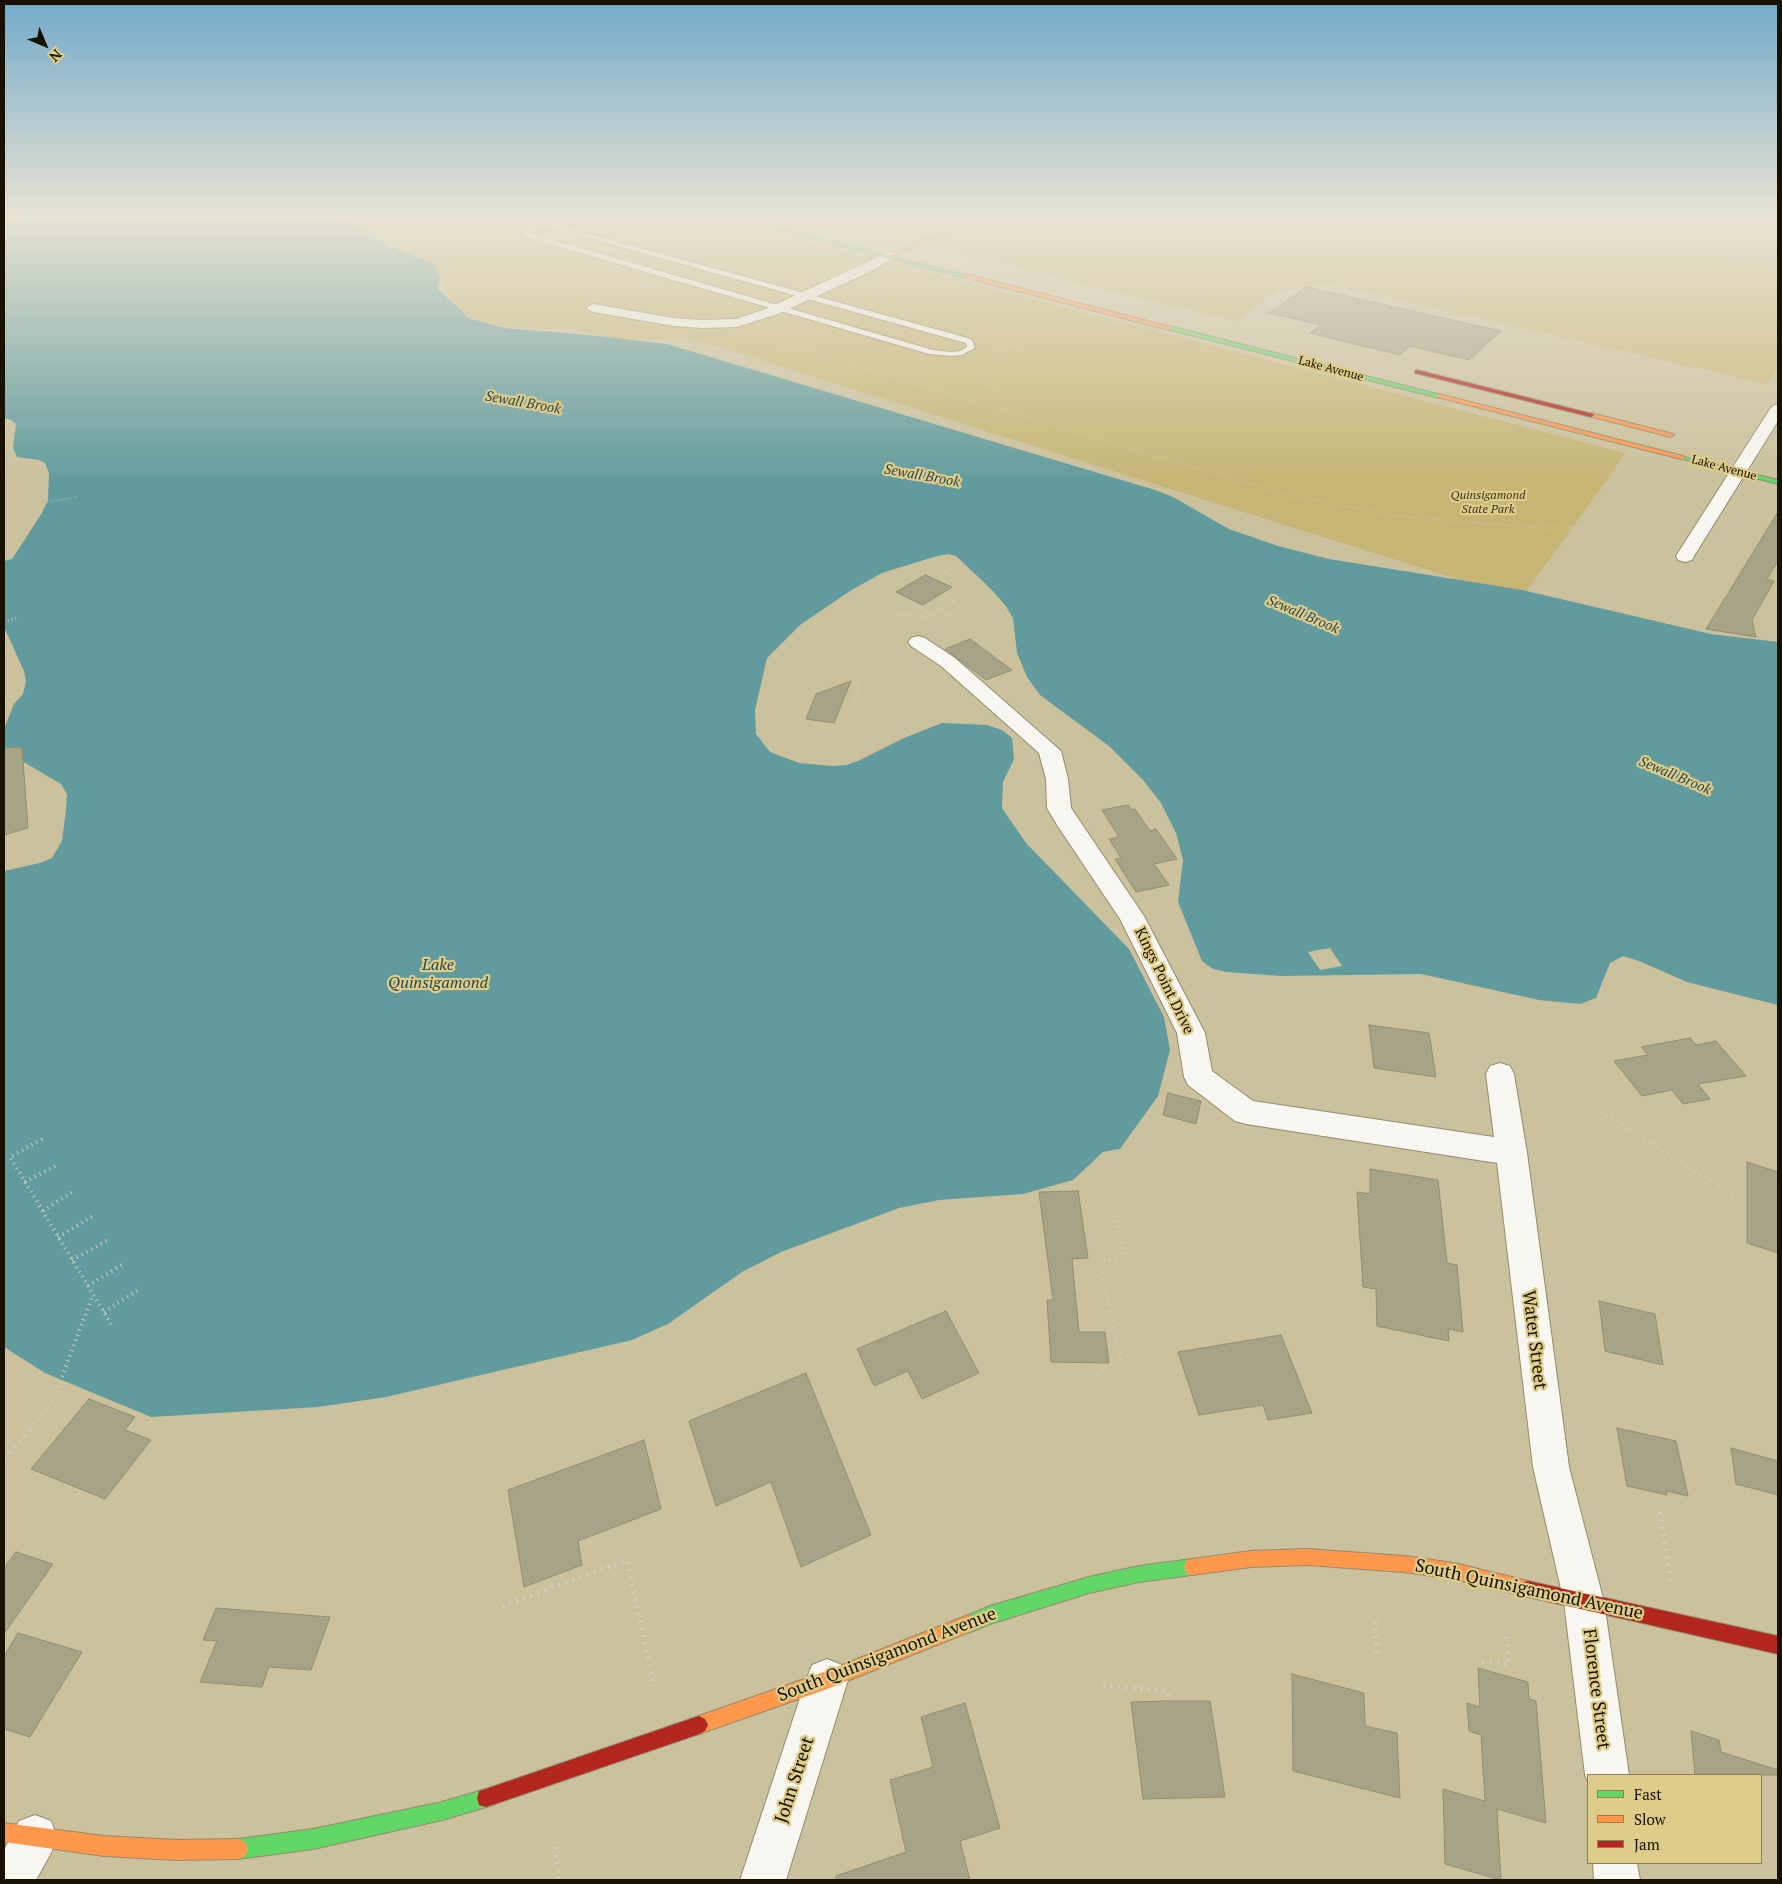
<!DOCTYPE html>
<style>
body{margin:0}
#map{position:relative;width:1782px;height:1884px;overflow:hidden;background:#cbc19d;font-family:"PT Serif",serif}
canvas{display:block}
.frame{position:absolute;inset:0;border:5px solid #181100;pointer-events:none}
.legend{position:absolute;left:1587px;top:1774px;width:175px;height:90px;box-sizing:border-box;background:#decc8a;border:1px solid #8f8153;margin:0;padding:6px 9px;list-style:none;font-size:15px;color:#181100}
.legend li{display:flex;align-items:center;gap:10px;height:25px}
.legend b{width:25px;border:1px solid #8f8153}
.north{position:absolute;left:20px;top:20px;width:50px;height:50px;-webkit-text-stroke:4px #decc8a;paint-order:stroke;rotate:135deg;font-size:14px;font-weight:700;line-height:20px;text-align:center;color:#181100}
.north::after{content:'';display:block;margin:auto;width:18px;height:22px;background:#181100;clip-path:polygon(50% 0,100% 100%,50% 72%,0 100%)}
</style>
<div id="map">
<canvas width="1782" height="1884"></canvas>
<div class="frame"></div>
<ul class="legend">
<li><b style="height:6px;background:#63d668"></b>Fast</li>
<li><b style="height:6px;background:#ff974d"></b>Slow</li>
<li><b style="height:6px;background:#b3261e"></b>Jam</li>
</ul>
<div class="north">N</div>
</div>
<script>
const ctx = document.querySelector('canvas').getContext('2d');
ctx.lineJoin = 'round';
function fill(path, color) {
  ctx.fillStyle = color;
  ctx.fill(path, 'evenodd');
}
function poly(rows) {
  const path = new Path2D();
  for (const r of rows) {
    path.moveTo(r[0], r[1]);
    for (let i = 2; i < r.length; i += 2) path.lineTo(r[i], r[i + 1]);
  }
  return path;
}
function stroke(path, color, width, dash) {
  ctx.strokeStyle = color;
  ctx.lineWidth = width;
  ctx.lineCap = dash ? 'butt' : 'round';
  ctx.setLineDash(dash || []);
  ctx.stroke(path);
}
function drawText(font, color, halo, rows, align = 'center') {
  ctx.font = font + ' "PT Serif",serif';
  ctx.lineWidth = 4.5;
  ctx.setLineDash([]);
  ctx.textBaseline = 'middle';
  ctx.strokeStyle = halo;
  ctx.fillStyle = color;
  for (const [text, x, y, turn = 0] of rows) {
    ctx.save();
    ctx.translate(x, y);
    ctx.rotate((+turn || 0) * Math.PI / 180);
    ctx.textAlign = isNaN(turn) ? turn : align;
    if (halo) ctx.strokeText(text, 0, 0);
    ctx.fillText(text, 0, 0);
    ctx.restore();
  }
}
fill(poly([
 [321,219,724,219,1626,453,1521,599,696,340,605,338,574,329,510,328,471,318,454,309,444,285,409,247],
 [816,219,1778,219,1778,367,1767,384,1327,284,1278,291,1234,321]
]), '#c7b575');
fill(poly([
 [4,219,340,219,358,226,392,248,435,264,440,280,437,288,469,318,504,328,599,336,667,344,1155,490,1173,497,1229,529,1278,546,1329,559,1522,590,1711,634,1778,642,1778,1005,1687,982,1639,961,1623,956,1610,963,1596,998,1580,1004,1539,1000,1421,974,1281,976,1226,972,1213,969,1202,961,1178,902,1183,860,1176,833,1161,803,1143,780,1109,746,1040,695,1027,677,1017,653,1013,618,1005,605,990,588,956,556,948,554,937,556,882,573,850,591,800,625,767,658,755,710,756,734,770,752,799,763,832,766,846,765,858,761,904,738,942,723,987,725,1002,730,1012,738,1014,759,1003,782,1002,808,1026,843,1129,949,1164,1017,1170,1050,1158,1096,1120,1149,1103,1152,1073,1180,1023,1194,939,1200,899,1208,781,1252,742,1272,668,1324,632,1340,386,1397,318,1407,151,1417,45,1373,4,1347,4,871,40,863,52,858,62,841,66,810,67,794,61,784,15,757,4,746,4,729,14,704,23,694,26,681,24,671,4,627,4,561,12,559,42,513,48,500,49,473,45,463,39,460,17,457,13,448,16,424,11,420,4,418]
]), '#629b9d');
fill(poly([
 [1330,948,1342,966,1320,970,1308,952]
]), '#cbc19d');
const building = poly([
 [1306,287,1501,331,1469,360,1410,346,1400,355,1310,333,1321,325,1269,313,1306,287],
 [1778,512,1778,561,1767,579,1774,581,1752,620,1756,637,1706,629,1778,512],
 [925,575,952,587,923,605,896,592,925,575],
 [970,639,1012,670,986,680,945,649,970,639],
 [851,681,834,723,806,719,816,694,851,681],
 [22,747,28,828,4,835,4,748,22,747],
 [1128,805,1132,810,1135,809,1150,831,1156,829,1177,859,1154,864,1169,885,1136,892,1115,859,1121,858,1109,839,1119,837,1102,810,1128,805],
 [1369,1025,1429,1033,1436,1077,1374,1068,1369,1025],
 [1690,1038,1696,1045,1716,1041,1746,1076,1698,1084,1710,1099,1683,1104,1672,1090,1642,1096,1614,1061,1648,1055,1641,1047,1690,1038],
 [1168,1093,1201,1101,1196,1124,1163,1115,1168,1093],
 [1747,1162,1778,1172,1778,1253,1747,1243,1747,1162],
 [1370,1169,1438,1180,1447,1263,1457,1265,1463,1332,1448,1329,1449,1341,1377,1326,1376,1289,1363,1287,1357,1192,1370,1194,1370,1169],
 [1078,1191,1088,1258,1072,1259,1079,1332,1105,1332,1109,1363,1051,1362,1047,1300,1053,1300,1039,1192,1078,1191],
 [1599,1301,1655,1314,1663,1365,1605,1351,1599,1301],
 [946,1311,979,1373,922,1399,908,1371,874,1386,857,1349,946,1311],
 [1281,1335,1312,1413,1268,1420,1263,1405,1199,1415,1178,1352,1281,1335],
 [806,1373,871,1535,801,1567,771,1482,716,1506,689,1421,806,1373],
 [89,1399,135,1417,125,1430,151,1440,105,1499,31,1469,89,1399],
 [1617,1428,1676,1441,1688,1496,1666,1491,1667,1495,1627,1486,1617,1428],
 [644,1440,661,1509,578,1541,582,1565,524,1587,508,1490,644,1440],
 [1731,1448,1778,1461,1778,1495,1736,1484,1731,1448],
 [16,1552,53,1564,4,1634,4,1568,16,1552],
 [216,1608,330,1617,311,1670,269,1667,262,1687,200,1682,217,1641,203,1640,216,1608],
 [18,1633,82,1652,30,1737,4,1729,4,1656,18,1633],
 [1478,1668,1528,1682,1529,1699,1536,1701,1546,1823,1497,1809,1501,1880,1445,1864,1443,1789,1485,1801,1481,1735,1469,1731,1467,1703,1480,1707,1478,1668],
 [1292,1674,1364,1693,1365,1726,1397,1733,1400,1798,1293,1771,1292,1674],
 [1170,1701,1210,1701,1225,1797,1143,1799,1131,1702,1170,1701],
 [965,1703,1000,1828,960,1841,970,1880,836,1880,836,1876,906,1852,890,1780,933,1767,921,1717,965,1703],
 [1691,1731,1719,1740,1721,1752,1778,1770,1777,1775,1695,1775,1691,1731]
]);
fill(building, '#a6a386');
stroke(building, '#918e72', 1);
const lane = poly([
 [549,223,968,338,972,340,975,348,962,355,951,356,929,354,532,239,523,234,527,228,549,223],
 [549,227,962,342,966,343,967,347,960,351,951,352,933,350,529,233,536,229,549,227]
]);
const street = poly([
 [889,252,893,253,895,256,893,259,867,273,778,314,737,327,702,328,674,326,593,312,586,308,593,304,674,318,702,320,736,319,768,308,889,252],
 [1778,404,1778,421,1694,556,1692,560,1685,562,1678,560,1676,556,1770,409,1773,406,1778,404],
 [918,636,925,638,955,658,1061,751,1068,779,1071,808,1144,916,1205,1033,1212,1071,1253,1101,1494,1137,1486,1074,1490,1066,1500,1063,1510,1066,1514,1074,1527,1153,1569,1467,1604,1602,1629,1775,1588,1775,1588,1782,1585,1775,1564,1602,1533,1467,1497,1163,1246,1124,1235,1121,1188,1085,1184,1077,1177,1033,1120,919,1057,825,1047,808,1046,779,1039,753,941,666,911,646,908,642,911,638,918,636],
 [827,1659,842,1665,848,1680,786,1880,740,1880,806,1680,812,1665,827,1659],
 [35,1815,51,1821,57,1837,51,1853,36,1880,4,1880,4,1850,19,1821,35,1815],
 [1593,1863,1637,1863,1640,1880,1594,1880,1593,1863]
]);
const fast = poly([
 [737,219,743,219,968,276,965,278,737,219],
 [1169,326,1441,395,1442,396,1439,398,1167,329,1166,328,1169,326],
 [1679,456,1778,480,1778,484,1679,458,1679,456],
 [1192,1559,1198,1561,1200,1567,1198,1573,1192,1575,1139,1582,1089,1593,990,1624,968,1633,962,1630,959,1624,962,1618,990,1606,1089,1577,1139,1566,1192,1559],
 [486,1789,493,1791,495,1798,493,1805,442,1820,313,1849,238,1859,231,1856,228,1849,231,1842,238,1839,313,1829,442,1802,486,1789]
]);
const slow = poly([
 [974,219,979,219,891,257,886,256,974,219],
 [965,274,1171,327,1172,328,1169,330,963,277,965,274],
 [1439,394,1683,456,1685,457,1681,459,1437,397,1437,395,1439,394],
 [1591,413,1673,434,1674,435,1671,437,1589,416,1589,414,1591,413],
 [1307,1549,1404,1556,1454,1563,1528,1581,1534,1583,1536,1589,1534,1595,1528,1597,1454,1579,1404,1572,1307,1565,1251,1567,1192,1575,1186,1573,1184,1567,1186,1561,1192,1559,1251,1551,1307,1549],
 [968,1615,974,1618,977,1624,974,1630,827,1689,699,1734,693,1731,690,1725,693,1719,699,1716,827,1671,968,1615],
 [4,1823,104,1836,177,1840,238,1839,245,1842,248,1849,245,1856,238,1859,177,1860,104,1856,4,1842,4,1823]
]);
const jam = poly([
 [1417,370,1593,414,1594,415,1591,417,1415,373,1415,371,1417,370],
 [1528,1581,1778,1636,1778,1654,1528,1597,1522,1595,1520,1589,1522,1583,1528,1581],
 [699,1716,705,1719,708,1725,705,1731,699,1734,486,1807,479,1805,477,1798,479,1791,486,1789,699,1716]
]);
stroke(lane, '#938b6f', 2);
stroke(street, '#938b6f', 2);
stroke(fast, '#938b6f', 2);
stroke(slow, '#938b6f', 2);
stroke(jam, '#938b6f', 2);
stroke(poly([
 [405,219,507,251,522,253],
 [703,219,720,223],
 [1535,219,1554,227,1617,243,1736,257,1756,254,1762,250,1718,227],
 [1661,219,1778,235],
 [1756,255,1778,261],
 [589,275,657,297],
 [758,337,850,364],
 [988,337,1013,345],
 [1347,350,1354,344],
 [983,364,994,354,1014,345,1065,336,1097,337]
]), '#d0cdc1', 1, [0.5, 2]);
stroke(poly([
 [846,363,1290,496,1395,516,1543,528,1634,527,1671,517,1689,498,1694,485,1691,483],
 [984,363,977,376,998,393],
 [967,369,977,376],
 [4,431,8,432,11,437,10,460,19,469,4,474],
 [47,502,77,497]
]), '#d0cdc1', 2, [0.5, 2.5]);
stroke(poly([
 [916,607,940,618],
 [939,610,952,616],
 [897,614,923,617,933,614,953,601,947,596,958,589,961,581,928,562],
 [4,622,16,618],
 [842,668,860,676,853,705]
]), '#d0cdc1', 2.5, [1, 3]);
stroke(poly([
 [1602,1112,1737,1197],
 [42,1139,10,1157,111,1324],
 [25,1182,59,1164],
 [43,1211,75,1190],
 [58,1237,93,1216],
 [72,1260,108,1240],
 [88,1286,124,1263],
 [104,1312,141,1288],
 [1095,1380,1102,1369,1120,1359,1100,1261,1125,1260,1115,1214],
 [31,1428,53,1400,93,1295]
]), '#d0cdc1', 4, [1, 4.5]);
stroke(poly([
 [4,1459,32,1427],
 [1660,1512,1671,1583],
 [502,1606,627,1560,654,1685],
 [1375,1621,1377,1654],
 [1482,1662,1494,1661,1509,1664,1506,1633],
 [1103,1685,1167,1691,1170,1701],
 [556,1847,558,1880]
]), '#d0cdc1', 5, [2, 5.5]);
fill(lane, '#f7f6f0');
fill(street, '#f7f6f0');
fill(fast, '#63d668');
fill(slow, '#ff974d');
fill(jam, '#b3261e');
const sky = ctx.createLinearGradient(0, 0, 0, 482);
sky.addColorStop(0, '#72aaca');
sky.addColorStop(0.45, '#e8e3d3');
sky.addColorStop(1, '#e8e3d300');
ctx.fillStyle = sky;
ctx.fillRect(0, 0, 1782, 482);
drawText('12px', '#181100', '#decc8a', [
 ["Lake Avenue",1331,369,15],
 ["Lake Avenue",1724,468,15]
]);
drawText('italic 12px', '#39331e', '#decc8a', [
 ["Quinsigamond",1488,496],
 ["State Park",1488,510]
]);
drawText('italic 14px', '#2c474e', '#decc8a', [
 ["Sewall Brook",523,403,10],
 ["Sewall Brook",922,476,10],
 ["Sewall Brook",1303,615,23],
 ["Sewall Brook",1675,776,23]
]);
drawText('15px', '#181100', '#decc8a', [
 ["Kings Point Drive",1164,981,64]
]);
drawText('italic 16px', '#2c474e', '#decc8a', [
 ["Lake",438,965],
 ["Quinsigamond",438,983]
]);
drawText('18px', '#181100', '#decc8a', [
 ["Water Street",1534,1340,83],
 ["South Quinsigamond Avenue",1529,1590,12],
 ["South Quinsigamond Avenue",887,1655,-21],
 ["Florence Street",1596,1689,83],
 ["John Street",795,1780,-72]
]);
</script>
